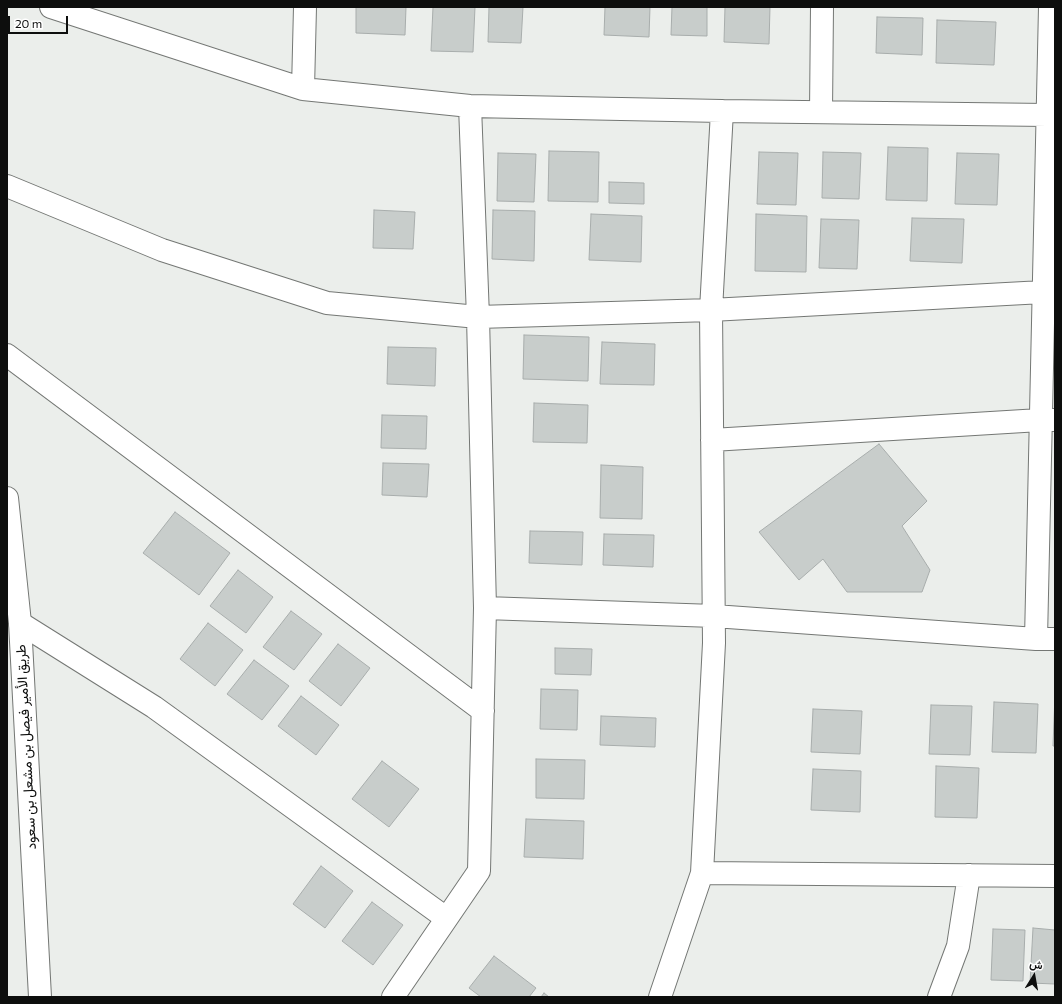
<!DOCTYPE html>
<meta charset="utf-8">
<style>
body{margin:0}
#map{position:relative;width:1062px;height:1004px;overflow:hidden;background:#ebeeeb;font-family:Commissioner,Vazirmatn,sans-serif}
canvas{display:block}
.frame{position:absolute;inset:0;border:8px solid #0d0e0d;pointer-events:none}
.north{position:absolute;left:1014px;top:956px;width:40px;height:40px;-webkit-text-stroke:3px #fff;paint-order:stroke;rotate:11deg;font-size:11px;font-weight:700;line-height:16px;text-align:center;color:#0d0e0d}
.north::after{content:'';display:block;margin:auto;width:14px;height:18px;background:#0d0e0d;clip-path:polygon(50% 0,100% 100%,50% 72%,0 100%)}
.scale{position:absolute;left:8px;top:16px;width:60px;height:18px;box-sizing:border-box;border:2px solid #0d0e0d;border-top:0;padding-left:5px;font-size:12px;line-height:14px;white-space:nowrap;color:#0d0e0d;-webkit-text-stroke:3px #fff;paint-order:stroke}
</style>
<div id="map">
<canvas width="1062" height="1004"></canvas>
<div class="frame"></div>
<div class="north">ش</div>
<div class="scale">20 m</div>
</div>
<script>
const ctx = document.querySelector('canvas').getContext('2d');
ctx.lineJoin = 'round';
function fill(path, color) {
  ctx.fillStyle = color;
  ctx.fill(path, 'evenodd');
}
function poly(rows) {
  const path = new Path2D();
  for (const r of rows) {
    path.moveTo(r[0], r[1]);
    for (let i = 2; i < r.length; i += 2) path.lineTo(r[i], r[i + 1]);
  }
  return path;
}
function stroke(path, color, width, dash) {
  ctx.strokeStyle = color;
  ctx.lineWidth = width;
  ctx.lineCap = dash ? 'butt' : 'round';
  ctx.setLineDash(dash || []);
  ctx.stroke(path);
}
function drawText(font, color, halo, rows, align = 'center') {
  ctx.font = font + ' Commissioner,Vazirmatn,sans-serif';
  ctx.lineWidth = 3;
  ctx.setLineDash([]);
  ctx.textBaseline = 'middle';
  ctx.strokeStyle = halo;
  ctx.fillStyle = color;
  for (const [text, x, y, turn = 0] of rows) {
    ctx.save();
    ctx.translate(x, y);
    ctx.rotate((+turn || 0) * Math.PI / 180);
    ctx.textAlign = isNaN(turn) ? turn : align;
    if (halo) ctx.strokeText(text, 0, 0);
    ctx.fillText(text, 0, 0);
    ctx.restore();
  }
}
const building = poly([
 [356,7,406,7,405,35,356,33,356,7],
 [433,7,475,7,473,52,431,51,433,7],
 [489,7,523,7,521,43,488,42,489,7],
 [605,7,650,7,649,37,604,35,605,7],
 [672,7,707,7,707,36,671,35,672,7],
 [725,7,770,7,769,44,724,42,725,7],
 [877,17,923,18,922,55,876,53,877,17],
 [937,20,996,22,994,65,936,63,937,20],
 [888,147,928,148,927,201,886,200,888,147],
 [549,151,599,152,598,202,548,201,549,151],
 [759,152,798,153,796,205,757,204,759,152],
 [823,152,861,153,859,199,822,198,823,152],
 [498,153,536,154,534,202,497,201,498,153],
 [957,153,999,154,997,205,955,204,957,153],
 [609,182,644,183,644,204,609,203,609,182],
 [374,210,415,212,413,249,373,248,374,210],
 [493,210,535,211,534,261,492,259,493,210],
 [591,214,642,216,641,262,589,260,591,214],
 [756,214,807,216,806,272,755,271,756,214],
 [912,218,964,219,962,263,910,261,912,218],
 [821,219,859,220,857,269,819,268,821,219],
 [524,335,589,337,588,381,523,379,524,335],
 [602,342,655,344,654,385,600,384,602,342],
 [388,347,436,348,435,386,387,384,388,347],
 [534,403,588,405,587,443,533,442,534,403],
 [382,415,427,416,426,449,381,448,382,415],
 [879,444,927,501,902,526,930,570,922,592,847,592,823,559,799,580,759,532,879,444],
 [383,463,429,464,427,497,382,495,383,463],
 [601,465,643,467,642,519,600,518,601,465],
 [175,512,230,553,199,595,143,553,175,512],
 [530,531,583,532,582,565,529,563,530,531],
 [604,534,654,535,653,567,603,565,604,534],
 [238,570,273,597,246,633,210,606,238,570],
 [291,611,322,634,294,670,263,647,291,611],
 [208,623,243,650,215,686,180,659,208,623],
 [338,644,370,668,341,706,309,681,338,644],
 [555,648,592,649,591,675,555,674,555,648],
 [254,660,289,686,262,720,227,694,254,660],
 [541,689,578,690,577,730,540,729,541,689],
 [1055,695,1055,746,1053,746,1055,695],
 [301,696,339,725,316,755,278,726,301,696],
 [994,702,1038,704,1036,753,992,752,994,702],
 [931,705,972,706,970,755,929,754,931,705],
 [813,709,862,711,860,754,811,752,813,709],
 [601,716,656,718,655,747,600,745,601,716],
 [536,759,585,760,584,799,536,798,536,759],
 [382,761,419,789,389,827,352,799,382,761],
 [936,766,979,768,977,818,935,817,936,766],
 [813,769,861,771,860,812,811,810,813,769],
 [526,819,584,821,583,859,524,857,526,819],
 [321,866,353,891,325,928,293,904,321,866],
 [372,902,403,925,373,965,342,941,372,902],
 [1033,928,1055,930,1055,984,1030,983,1033,928],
 [993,929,1025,930,1023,981,991,980,993,929],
 [494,956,536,988,529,997,481,997,469,988,494,956],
 [544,993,549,997,541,997,544,993]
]);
fill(building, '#c8cdcb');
stroke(building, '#a8adac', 1);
const minor = poly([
 [51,7,303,89,470,106,722,111,1047,115],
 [303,89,305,7],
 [821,112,822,7],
 [7,186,162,250,327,303,478,317,711,310,1043,292],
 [7,355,483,711],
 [712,440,1040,420,1054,420],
 [485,608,714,616,1036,639,1055,639],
 [20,623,154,707,446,918],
 [1036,639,1050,7],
 [702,873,1055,876],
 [393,997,479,871,485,608,478,317,470,106],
 [660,997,702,873,714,643,711,310,722,111],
 [939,997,958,946,969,875]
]);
const major = poly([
 [7,498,20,623,40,997]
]);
stroke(minor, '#747774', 24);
stroke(major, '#747774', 24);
stroke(minor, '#fff', 22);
stroke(major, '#fff', 22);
drawText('14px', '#0d0e0d', '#fff', [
 ["طريق الأمير فيصل بن مشعل بن سعود",26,747,-93]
]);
</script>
